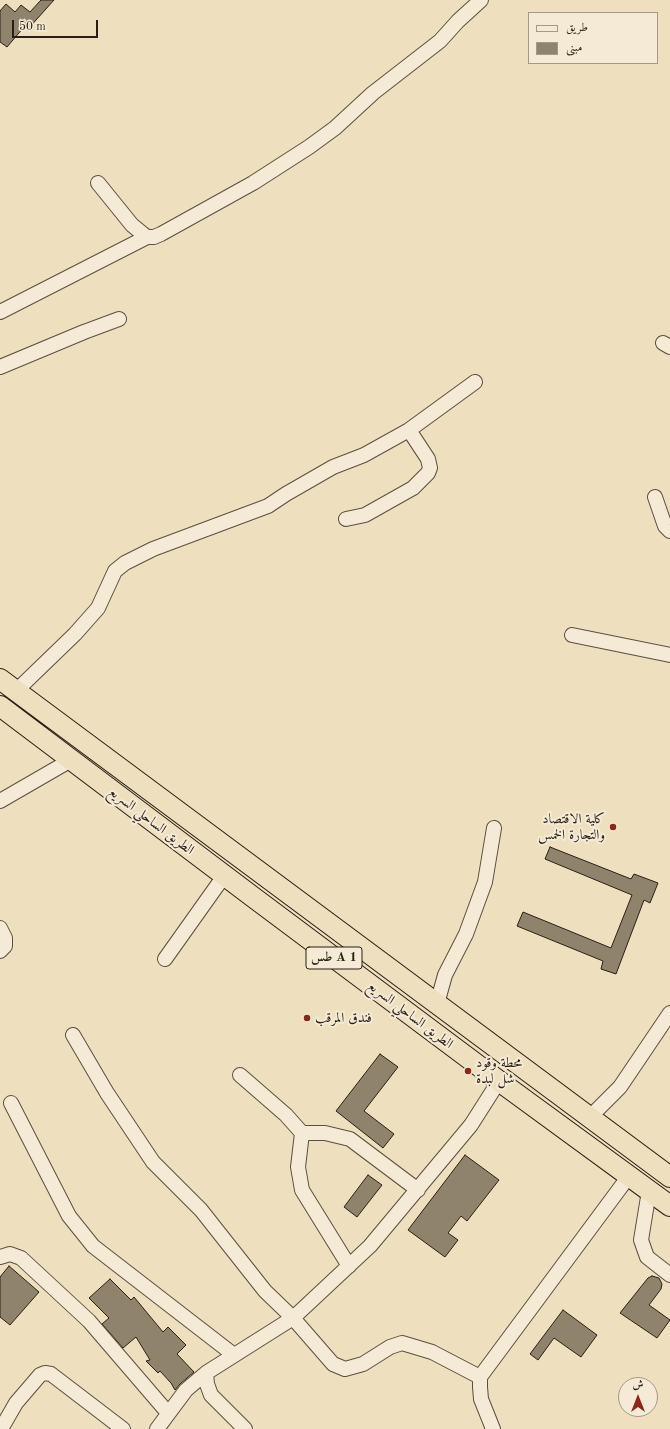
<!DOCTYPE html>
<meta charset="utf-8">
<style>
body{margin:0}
#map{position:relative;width:670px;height:1429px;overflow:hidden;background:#eedfbe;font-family:"Old Standard TT",Amiri,serif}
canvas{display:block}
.legend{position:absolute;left:528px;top:12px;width:130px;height:52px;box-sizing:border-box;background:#f4ead5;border:1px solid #a39987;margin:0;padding:5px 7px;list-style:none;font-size:12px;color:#2a1f13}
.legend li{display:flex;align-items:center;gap:8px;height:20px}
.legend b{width:20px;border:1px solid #a39987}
.north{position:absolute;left:618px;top:1377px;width:40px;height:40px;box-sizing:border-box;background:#f4ead5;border:1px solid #a39987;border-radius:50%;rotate:0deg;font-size:11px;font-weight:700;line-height:16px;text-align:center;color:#2a1f13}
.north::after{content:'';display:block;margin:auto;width:14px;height:18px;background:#8f2418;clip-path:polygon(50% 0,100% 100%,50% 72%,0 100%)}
.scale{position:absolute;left:12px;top:20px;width:86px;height:18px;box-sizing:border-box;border:2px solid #2a1f13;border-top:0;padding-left:5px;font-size:12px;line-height:14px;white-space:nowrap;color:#2a1f13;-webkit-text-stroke:3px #f4ead5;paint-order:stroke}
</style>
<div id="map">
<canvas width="670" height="1429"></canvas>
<ul class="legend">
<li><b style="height:5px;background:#f4ead5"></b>طريق</li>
<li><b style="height:11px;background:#90836c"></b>مبنى</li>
</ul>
<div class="north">ش</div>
<div class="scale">50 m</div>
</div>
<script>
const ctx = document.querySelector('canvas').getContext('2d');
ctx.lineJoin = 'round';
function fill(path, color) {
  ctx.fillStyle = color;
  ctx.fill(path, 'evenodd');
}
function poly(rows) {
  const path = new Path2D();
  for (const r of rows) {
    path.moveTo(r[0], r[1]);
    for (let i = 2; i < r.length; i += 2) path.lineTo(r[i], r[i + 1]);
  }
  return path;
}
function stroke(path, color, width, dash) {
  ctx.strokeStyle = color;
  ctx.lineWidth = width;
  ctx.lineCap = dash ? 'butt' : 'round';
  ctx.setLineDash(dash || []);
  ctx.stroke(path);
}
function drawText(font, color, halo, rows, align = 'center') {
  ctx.font = font + ' "Old Standard TT",Amiri,serif';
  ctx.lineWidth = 4;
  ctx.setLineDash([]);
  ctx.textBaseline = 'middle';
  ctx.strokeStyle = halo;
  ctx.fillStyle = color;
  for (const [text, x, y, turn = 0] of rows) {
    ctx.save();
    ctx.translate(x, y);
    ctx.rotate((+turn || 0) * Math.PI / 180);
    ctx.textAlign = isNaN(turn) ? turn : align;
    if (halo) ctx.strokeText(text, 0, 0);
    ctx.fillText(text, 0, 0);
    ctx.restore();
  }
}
const building = poly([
 [41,0,54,0,28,29,24,27,7,47,0,42,0,11,6,4,15,12,21,5,30,12,41,0],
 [550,847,631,879,634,874,658,883,650,903,644,900,616,974,601,969,603,961,517,926,523,912,611,948,632,895,545,859,550,847],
 [380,1054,398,1067,364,1111,394,1134,383,1148,336,1111,380,1054],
 [465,1155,499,1180,467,1221,461,1216,448,1233,458,1240,445,1257,408,1230,465,1155],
 [368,1175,382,1185,357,1217,344,1207,368,1175],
 [9,1266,39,1292,10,1325,0,1317,0,1277,9,1266],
 [652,1276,659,1278,662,1284,661,1289,649,1305,670,1320,657,1338,620,1313,648,1278,652,1276],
 [110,1279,131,1300,134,1297,163,1332,168,1327,186,1345,177,1354,194,1372,180,1384,175,1390,171,1383,160,1371,158,1373,146,1361,150,1360,136,1337,123,1348,102,1324,109,1318,89,1298,110,1279],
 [563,1310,597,1335,581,1357,554,1338,538,1360,530,1354,563,1310]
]);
fill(building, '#90836c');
stroke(building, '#2a1f13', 1);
const minor = poly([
 [98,183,132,225,143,234,147,237,154,237,161,234,253,183,309,147,335,128,373,93,440,41,458,21,481,0],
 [0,312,147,237],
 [663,343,670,347],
 [0,367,84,332,119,319],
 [655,497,665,526,670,531],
 [346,519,365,515,413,488,428,473,430,468,428,459,409,430],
 [572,635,670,655],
 [16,691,75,634,98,608,115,571,125,563,153,549,268,506,286,494,333,467,364,455,409,430,475,382],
 [0,801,71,760],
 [0,928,5,938,5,946,0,951],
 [165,959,224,876],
 [437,1004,445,975,466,934,485,882,494,828],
 [73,1035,107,1093,153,1162,201,1210,265,1291,293,1318,333,1364,345,1369,363,1364,390,1347,402,1343,432,1352,480,1377],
 [240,1075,286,1115,302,1133,298,1167,302,1190,349,1266],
 [11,1103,69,1216,93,1246,234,1355],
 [590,1117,620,1087,670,1013],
 [302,1133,325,1133,350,1139,418,1190],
 [649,1191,641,1240,647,1257,670,1275],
 [0,1257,10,1254,21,1258,89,1321,168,1413],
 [206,1373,207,1384,211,1395,245,1429],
 [1,1429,16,1403,40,1375,45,1373,51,1374,123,1429],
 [157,1429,186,1390,206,1373,293,1318,370,1246,471,1125,499,1081],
 [493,1429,481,1399,480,1387,480,1377,629,1176]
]);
const highway = poly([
 [0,679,670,1177],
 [0,706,253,897,499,1081,670,1206]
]);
stroke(minor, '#5b4f3e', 16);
stroke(highway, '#2a1f13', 22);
stroke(minor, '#f4ead5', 14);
stroke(highway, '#eedfbe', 20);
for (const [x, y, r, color] of [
 [613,827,4,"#8f2418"],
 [307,1018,4,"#8f2418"],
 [468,1071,4,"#8f2418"]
]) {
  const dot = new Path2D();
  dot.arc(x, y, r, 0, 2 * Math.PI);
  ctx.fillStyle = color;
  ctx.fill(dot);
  stroke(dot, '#f4ead5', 1.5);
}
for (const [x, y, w] of [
 [334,958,56]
]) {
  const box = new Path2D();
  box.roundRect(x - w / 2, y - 11, w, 22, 3);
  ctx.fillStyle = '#f4ead5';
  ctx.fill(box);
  stroke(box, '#2a1f13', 1);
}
drawText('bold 13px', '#2a1f13', null, [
 ["طس A 1",334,958]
]);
drawText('14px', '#2a1f13', '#f4ead5', [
 ["كلية الاقتصاد",605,819,"right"],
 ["والتجارة الخمس",605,835,"right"],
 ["فندق المرقب",315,1018],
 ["محطة وقود",476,1063],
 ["شل لبدة",476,1079]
], 'left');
drawText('14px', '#2a1f13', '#f4ead5', [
 ["الطريق الساحلي السريع",151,821,37],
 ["الطريق الساحلي السريع",410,1015,37]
]);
</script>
